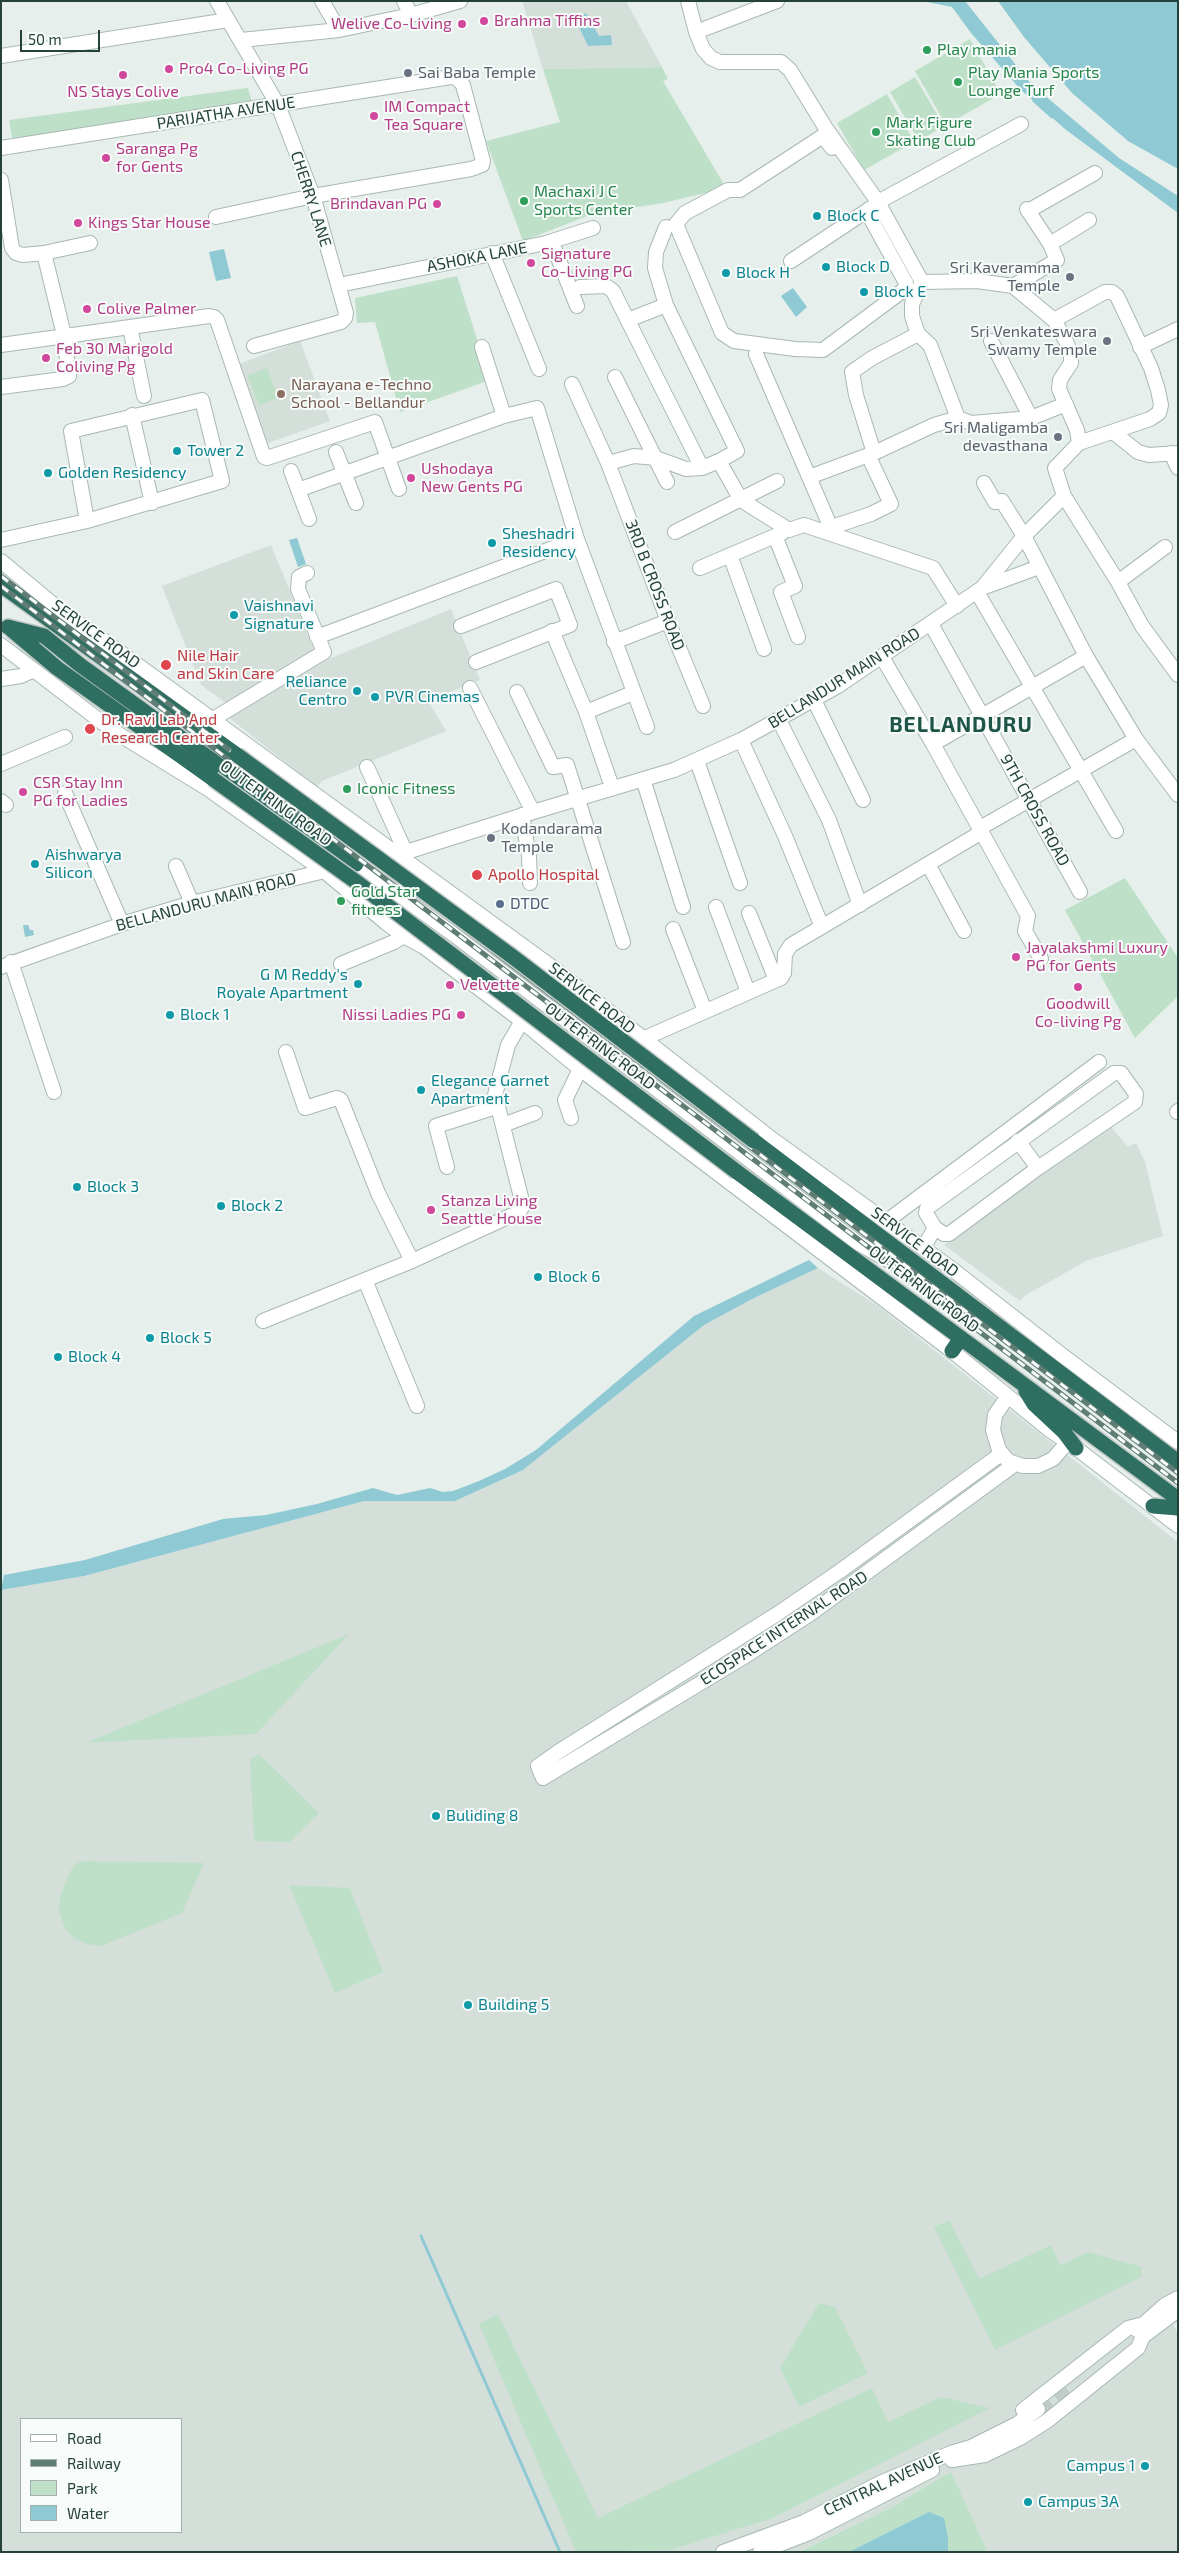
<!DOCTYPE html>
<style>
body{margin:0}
#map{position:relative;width:1179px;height:2553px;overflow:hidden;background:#e6efeb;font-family:"Exo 2",sans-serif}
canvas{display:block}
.frame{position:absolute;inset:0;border:2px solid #24423a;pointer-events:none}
.legend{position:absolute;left:20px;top:2418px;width:162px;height:115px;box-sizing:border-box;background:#f7fbf9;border:1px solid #a3b1ad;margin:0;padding:6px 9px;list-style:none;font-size:15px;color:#24423a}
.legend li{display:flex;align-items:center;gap:10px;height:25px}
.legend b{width:25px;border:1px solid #a3b1ad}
.scale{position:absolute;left:20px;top:30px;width:80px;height:22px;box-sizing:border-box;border:2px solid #24423a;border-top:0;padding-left:6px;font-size:15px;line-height:18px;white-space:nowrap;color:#24423a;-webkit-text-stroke:4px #f7fbf9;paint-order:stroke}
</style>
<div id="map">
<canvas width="1179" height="2553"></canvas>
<div class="frame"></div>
<ul class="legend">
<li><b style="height:6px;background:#fff"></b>Road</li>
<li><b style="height:6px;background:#5f7d75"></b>Railway</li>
<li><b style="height:14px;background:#bfe0c8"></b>Park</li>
<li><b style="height:14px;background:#8ec9d4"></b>Water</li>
</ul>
<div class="scale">50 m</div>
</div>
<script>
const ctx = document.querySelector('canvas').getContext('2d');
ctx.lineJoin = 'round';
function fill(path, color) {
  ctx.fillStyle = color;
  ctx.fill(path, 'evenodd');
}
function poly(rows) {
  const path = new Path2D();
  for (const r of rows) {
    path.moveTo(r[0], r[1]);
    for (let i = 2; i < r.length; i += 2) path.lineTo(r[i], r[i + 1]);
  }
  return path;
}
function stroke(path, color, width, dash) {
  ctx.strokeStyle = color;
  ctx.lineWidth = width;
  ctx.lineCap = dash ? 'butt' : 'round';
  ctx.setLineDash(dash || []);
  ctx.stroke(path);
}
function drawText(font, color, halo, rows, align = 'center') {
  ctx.font = font + ' "Exo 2",sans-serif';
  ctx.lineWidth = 4;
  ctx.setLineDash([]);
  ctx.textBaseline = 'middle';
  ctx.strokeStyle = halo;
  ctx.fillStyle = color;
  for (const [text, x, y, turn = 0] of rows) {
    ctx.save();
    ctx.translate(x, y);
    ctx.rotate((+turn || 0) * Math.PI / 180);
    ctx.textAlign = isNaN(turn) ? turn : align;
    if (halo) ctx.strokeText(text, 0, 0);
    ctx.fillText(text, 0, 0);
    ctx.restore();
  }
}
fill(poly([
 [522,1,626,1,662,67,543,69],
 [300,341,330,421,260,446,234,366],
 [271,545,314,650,226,703,201,685,162,586],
 [451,609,480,680,428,701,446,731,322,781,317,787,228,717,326,660],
 [1107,1122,1128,1147,1136,1143,1145,1162,1163,1236,1086,1261,1026,1295,1020,1301,944,1245],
 [818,1268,878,1306,1178,1542,1178,2322,1173,2324,1178,2334,1178,2552,988,2552,951,2473,890,2508,799,2552,1,2552,1,1590,84,1576,364,1501,455,1501,523,1470,704,1325,754,1298],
 [21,2419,181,2419,181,2532,21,2532]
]), '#d4dfda');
fill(poly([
 [970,39,1001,94,946,125,915,71],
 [662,67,668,79,663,81,726,188,663,203,592,214,523,241,486,141,560,122,543,69],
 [915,77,944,126,919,141,890,92],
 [248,88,253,106,13,143,9,120],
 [887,94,914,142,864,170,837,123],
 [457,276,490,380,400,412,375,322,357,323,355,298],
 [267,368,278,398,259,405,247,375],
 [1125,878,1178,958,1178,996,1135,1038,1065,910],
 [349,1634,256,1734,85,1743],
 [259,1754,319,1813,290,1842,254,1841,250,1759],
 [83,1861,204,1863,182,1913,101,1946,87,1944,74,1938,64,1927,59,1911,60,1896,71,1870,75,1864],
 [289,1885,350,1888,383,1972,335,1993],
 [949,2220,979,2279,1051,2245,1060,2265,1088,2252,1142,2267,1141,2277,995,2350,934,2227],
 [819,2303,835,2307,868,2373,799,2407,780,2368],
 [498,2314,598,2518,872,2388,888,2422,941,2397,990,2408,773,2518,670,2550,576,2552,479,2324],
 [951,2472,988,2552,799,2552,890,2508]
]), '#bfe0c8');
fill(poly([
 [922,1,965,1,1031,84,1119,158,1178,196,1178,213,1065,129,1020,89,971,33,952,7],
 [998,1,1178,1,1178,169,1128,141,1072,93,1024,37],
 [586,13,599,36,611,35,612,45,588,46,575,19],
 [224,249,231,278,216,281,209,252],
 [793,288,807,307,796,317,781,296],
 [297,538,306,564,298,567,289,540],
 [23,925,28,925,30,930,33,930,34,935,25,937],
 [809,1260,818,1268,754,1298,704,1325,523,1470,455,1501,364,1501,84,1576,1,1590,4,1575,85,1560,223,1519,266,1515,317,1504,373,1488,397,1495,430,1488,443,1492,453,1491,479,1481,505,1469,536,1450,694,1316],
 [929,2512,944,2518,948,2538,948,2552,849,2552]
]), '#8ec9d4');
stroke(poly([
 [1034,101,1052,117],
 [421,2236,560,2552]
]), '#8ec9d4', 3);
stroke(poly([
 [1042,2414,1073,2390]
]), '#bfccc8', 14, [14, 7]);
const minor = poly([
 [217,1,278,105,313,196,346,313,345,318,341,322,254,346],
 [322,1,339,30],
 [404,1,411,15],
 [688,1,696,32,703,49,711,58,720,62,781,62,790,70,825,127,878,202,922,282,977,281,1013,286,1054,320,1066,341,1071,354,1071,363,1060,380,1059,389,1077,430,1079,443,1055,468,1064,496,1024,536,983,587],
 [696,32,777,1],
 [241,40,339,30,411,15,460,1],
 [1,56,228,20],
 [1,148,451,77,457,78,463,85,483,161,482,165,471,169,313,196,216,217],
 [832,148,823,136,740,190,728,190,685,213,676,224,722,333,734,341,795,349,823,350,905,289,906,283,870,217,880,206],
 [1,180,12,248,16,253,23,255,44,253,90,243],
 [878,202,1021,124],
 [1028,211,1095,173],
 [666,227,656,252,655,268,666,305,737,451,719,461],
 [546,243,593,228],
 [1050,244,1089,220],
 [492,253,539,369],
 [791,261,871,208],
 [922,282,912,304,912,316,918,334,930,345,958,418,971,423,1031,418,1066,404],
 [339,285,546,243,555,250,577,306],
 [1013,286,1057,260,1050,244,1027,209],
 [580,287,606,286,613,291,702,468],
 [628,320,666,305],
 [1054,320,1105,292,1112,292,1117,296,1151,368,1158,390,1161,405,1159,413,1150,419,1079,443],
 [130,327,144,396],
 [991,341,1031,418],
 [1,345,209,316,214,317,217,320,264,457,267,458,375,422,399,489],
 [482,347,504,416],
 [1140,347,1178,329],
 [756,354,828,521,829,533],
 [615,377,667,482],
 [572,384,608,463,668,621,703,706],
 [1,387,63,379,69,376,64,335,44,253],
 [132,415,152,503],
 [1113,432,1138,452,1149,455,1178,453],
 [336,452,356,503],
 [874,453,856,395,852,372,872,358,918,334],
 [1171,453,1178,468],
 [608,463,634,456,656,458,686,469,702,468,719,461,741,500,789,530,804,525,933,568,957,606],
 [291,471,309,519],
 [809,477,874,453,934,425,958,418],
 [984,483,995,502,1002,501,1024,536,1086,656,1136,739,1178,795],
 [298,490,504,416,537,408,577,539,647,727],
 [1064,496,1118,582,1142,626,1178,675],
 [829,528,871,514,891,504,868,455],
 [675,532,777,481],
 [775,536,795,586,781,592,798,637],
 [1,540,87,521,222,481,202,400,71,431,87,521],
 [730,555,764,649],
 [1,561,67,616,95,634,556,970,772,1139,952,1269,1062,1355,1178,1442],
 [700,568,782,533],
 [1118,582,1165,547],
 [977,592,1116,831],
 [931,624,1080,892],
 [461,626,556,589,570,625,476,662],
 [552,631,586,712,612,787],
 [317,637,577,539],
 [614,642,668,621],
 [1,645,112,730,208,789,324,871,385,922,404,936,424,947,522,1021,580,1069,952,1351,1051,1431,1076,1448,1178,1526],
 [882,657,933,744,1086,656],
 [1,679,21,676,32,671],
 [470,688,533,812],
 [517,692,553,767,567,765,623,942],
 [814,700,863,800],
 [586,712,633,693],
 [213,719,324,652,298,589,299,577,307,573],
 [779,720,829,820,860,905],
 [741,740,785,836,822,927],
 [933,744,1028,916,1025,931,1041,959],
 [697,761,740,883],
 [1,764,65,737],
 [367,767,406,853],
 [643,779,683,907],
 [65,793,122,924],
 [1,801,6,805],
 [522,815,529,856,530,883],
 [980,828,1136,739],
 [356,864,453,934,858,1243,893,1263,925,1270],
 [928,864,964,931],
 [176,866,192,903],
 [716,907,748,992],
 [749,913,776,980],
 [673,929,705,1011],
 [11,962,54,1092],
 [341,964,394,942,410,932],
 [1,967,125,923,192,903,362,862,397,855,533,812,674,770,741,740,838,686,982,588,1039,567],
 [645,1038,781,978,784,973,785,954,791,945,982,832],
 [286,1052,305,1108,337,1098,341,1100,378,1193,412,1261],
 [1177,1112,1178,1111],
 [571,1118,565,1100,580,1069],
 [503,1125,535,1113],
 [1018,1141,1038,1168],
 [447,1167,436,1126,496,1107],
 [887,1221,1099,1062],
 [923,1248,935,1228,944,1234,949,1234,1038,1168,1135,1102,1136,1094,1121,1073,1114,1073,927,1208,926,1213,935,1228],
 [365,1280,417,1406],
 [263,1321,412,1261,519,1212,522,1207,522,1201,495,1095,508,1045,522,1021],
 [1008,1396,995,1415,993,1430,999,1450,1008,1461,1023,1466,1038,1466,1053,1459,1067,1443],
 [1001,1454,840,1571,777,1614,558,1752,538,1766,543,1778,742,1658,810,1614,1015,1464],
 [1137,2330,1165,2305,1178,2298],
 [1145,2335,1178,2310],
 [1023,2410,1128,2328,1144,2324],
 [952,2460,985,2455,1020,2438,1047,2421,1138,2348,1143,2336],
 [723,2552,804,2522,880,2483,951,2453,971,2447,1017,2424,1038,2409],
 [760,2552,809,2533,932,2470]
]);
const highway = poly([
 [1,585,237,755],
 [8,627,44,636,80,665,356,864],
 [12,630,57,668,213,779],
 [754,1141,1178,1462],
 [737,1172,1178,1499],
 [952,1351,961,1338],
 [1026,1391,1034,1404,1064,1432,1076,1448],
 [1153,1506,1178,1508]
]);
stroke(minor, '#a8b8b2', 16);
stroke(highway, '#c2cac8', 18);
stroke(minor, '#fff', 14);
stroke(highway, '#2f6f62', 15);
const rail = poly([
 [1,576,1178,1473],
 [1,586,1178,1483]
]);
stroke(rail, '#5f7d75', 5);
stroke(rail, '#f7fbf9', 3, [9]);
const highwayBridge = poly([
 [237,755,513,957,754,1141],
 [213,779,355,881,737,1172]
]);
stroke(highwayBridge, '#c2cac8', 18, []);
stroke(highwayBridge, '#2f6f62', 15);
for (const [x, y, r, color] of [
 [484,21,5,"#d1479c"],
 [462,24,5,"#d1479c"],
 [927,50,5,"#2e9e5b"],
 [169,69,5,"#d1479c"],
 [408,73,5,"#6b7280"],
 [123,75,5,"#d1479c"],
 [958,82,5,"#2e9e5b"],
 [374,116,5,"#d1479c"],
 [876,132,5,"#2e9e5b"],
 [106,158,5,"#d1479c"],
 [524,201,5,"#2e9e5b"],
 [437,204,5,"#d1479c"],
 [817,216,5,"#0f9aa8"],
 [78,223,5,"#d1479c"],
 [531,263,5,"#d1479c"],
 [826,267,5,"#0f9aa8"],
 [726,273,5,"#0f9aa8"],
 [1070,277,5,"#6b7280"],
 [864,292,5,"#0f9aa8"],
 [87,309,5,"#d1479c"],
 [1107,341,5,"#6b7280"],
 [46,358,5,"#d1479c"],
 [281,394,5,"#8d6e63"],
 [1058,437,5,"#6b7280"],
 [177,451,5,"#0f9aa8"],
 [48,473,5,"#0f9aa8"],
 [411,478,5,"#d1479c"],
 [492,543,5,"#0f9aa8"],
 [234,615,5,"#0f9aa8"],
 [166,665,6,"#e0444e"],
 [357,691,5,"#0f9aa8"],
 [375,697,5,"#0f9aa8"],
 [90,729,6,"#e0444e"],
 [347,789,5,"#2e9e5b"],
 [23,792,5,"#d1479c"],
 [491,838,5,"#6b7280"],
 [35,864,5,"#0f9aa8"],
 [477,875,6,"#e0444e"],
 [341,901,5,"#2e9e5b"],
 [500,904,5,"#5c6f8a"],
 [1016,957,5,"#d1479c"],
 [358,984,5,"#0f9aa8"],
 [450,985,5,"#d1479c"],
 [1078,987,5,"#d1479c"],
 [170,1015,5,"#0f9aa8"],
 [461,1015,5,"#d1479c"],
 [421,1090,5,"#0f9aa8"],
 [77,1187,5,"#0f9aa8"],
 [221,1206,5,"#0f9aa8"],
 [431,1210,5,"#d1479c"],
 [538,1277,5,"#0f9aa8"],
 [150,1338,5,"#0f9aa8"],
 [58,1357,5,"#0f9aa8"],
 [436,1816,5,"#0f9aa8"],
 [468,2005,5,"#0f9aa8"],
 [1145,2466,5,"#0f9aa8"],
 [1028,2502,5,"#0f9aa8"]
]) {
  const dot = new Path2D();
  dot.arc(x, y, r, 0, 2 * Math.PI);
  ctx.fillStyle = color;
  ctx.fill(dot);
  stroke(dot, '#f7fbf9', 2);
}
drawText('16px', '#b23c85', '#f7fbf9', [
 ["Brahma Tiffins",494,21],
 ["Welive Co-Living",452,24,"right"],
 ["Pro4 Co-Living PG",179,69],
 ["NS Stays Colive",123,92,"center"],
 ["IM Compact",384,107],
 ["Tea Square",384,125],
 ["Saranga Pg",116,149],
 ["for Gents",116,167],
 ["Brindavan PG",427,204,"right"],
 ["Kings Star House",88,223],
 ["Signature",541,254],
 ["Co-Living PG",541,272],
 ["Colive Palmer",97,309],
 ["Feb 30 Marigold",56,349],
 ["Coliving Pg",56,367],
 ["Ushodaya",421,469],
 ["New Gents PG",421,487],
 ["CSR Stay Inn",33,783],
 ["PG for Ladies",33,801],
 ["Jayalakshmi Luxury",1026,948],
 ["PG for Gents",1026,966],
 ["Velvette",460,985],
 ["Goodwill",1078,1004,"center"],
 ["Co-living Pg",1078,1022,"center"],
 ["Nissi Ladies PG",451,1015,"right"],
 ["Stanza Living",441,1201],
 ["Seattle House",441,1219]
], 'left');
drawText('16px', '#27864d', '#f7fbf9', [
 ["Play mania",937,50],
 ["Play Mania Sports",968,73],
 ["Lounge Turf",968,91],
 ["Mark Figure",886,123],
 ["Skating Club",886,141],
 ["Machaxi J C",534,192],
 ["Sports Center",534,210],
 ["Iconic Fitness",357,789],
 ["Gold Star",351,892],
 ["fitness",351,910]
], 'left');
drawText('16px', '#5b616d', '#f7fbf9', [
 ["Sai Baba Temple",418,73,"left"],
 ["Sri Kaveramma",1060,268],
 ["Temple",1060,286],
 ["Sri Venkateswara",1097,332],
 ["Swamy Temple",1097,350],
 ["Sri Maligamba",1048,428],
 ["devasthana",1048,446],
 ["Kodandarama",501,829,"left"],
 ["Temple",501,847,"left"]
], 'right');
drawText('16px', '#24423a', '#f7fbf9', [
 ["PARIJATHA AVENUE",226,113,-9],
 ["CHERRY LANE",311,199,72],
 ["ASHOKA LANE",477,257,-11],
 ["3RD B CROSS ROAD",655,585,69],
 ["SERVICE ROAD",96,634,36],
 ["BELLANDUR MAIN ROAD",844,678,-32],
 ["OUTER RING ROAD",276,803,36],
 ["9TH CROSS ROAD",1035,810,61],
 ["BELLANDURU MAIN ROAD",206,902,-15],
 ["SERVICE ROAD",592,998,38],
 ["OUTER RING ROAD",600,1046,37],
 ["SERVICE ROAD",915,1242,37],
 ["OUTER RING ROAD",924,1289,37],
 ["ECOSPACE INTERNAL ROAD",784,1628,-33],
 ["CENTRAL AVENUE",883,2484,-25]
]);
drawText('16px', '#0d838f', '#f7fbf9', [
 ["Block C",827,216],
 ["Block D",836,267],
 ["Block H",736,273],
 ["Block E",874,292],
 ["Tower 2",187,451],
 ["Golden Residency",58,473],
 ["Sheshadri",502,534],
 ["Residency",502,552],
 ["Vaishnavi",244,606],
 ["Signature",244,624],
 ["Reliance",347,682,"right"],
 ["Centro",347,700,"right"],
 ["PVR Cinemas",385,697],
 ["Aishwarya",45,855],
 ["Silicon",45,873],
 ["G M Reddy's",348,975,"right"],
 ["Royale Apartment",348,993,"right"],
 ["Block 1",180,1015],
 ["Elegance Garnet",431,1081],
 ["Apartment",431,1099],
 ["Block 3",87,1187],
 ["Block 2",231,1206],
 ["Block 6",548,1277],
 ["Block 5",160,1338],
 ["Block 4",68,1357],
 ["Buliding 8",446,1816],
 ["Building 5",478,2005],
 ["Campus 1",1135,2466,"right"],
 ["Campus 3A",1038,2502]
], 'left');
drawText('16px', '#785e54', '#f7fbf9', [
 ["Narayana e-Techno",291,385],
 ["School - Bellandur",291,403]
], 'left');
drawText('16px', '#be3a42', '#f7fbf9', [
 ["Nile Hair",177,656],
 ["and Skin Care",177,674],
 ["Dr. Ravi Lab And",101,720],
 ["Research Center",101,738],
 ["Apollo Hospital",488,875]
], 'left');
drawText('16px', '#4e5e75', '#f7fbf9', [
 ["DTDC",510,904]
], 'left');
ctx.letterSpacing = '1px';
drawText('bold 21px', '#1f5548', '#f7fbf9', [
 ["BELLANDURU",961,725]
]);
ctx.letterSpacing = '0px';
</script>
